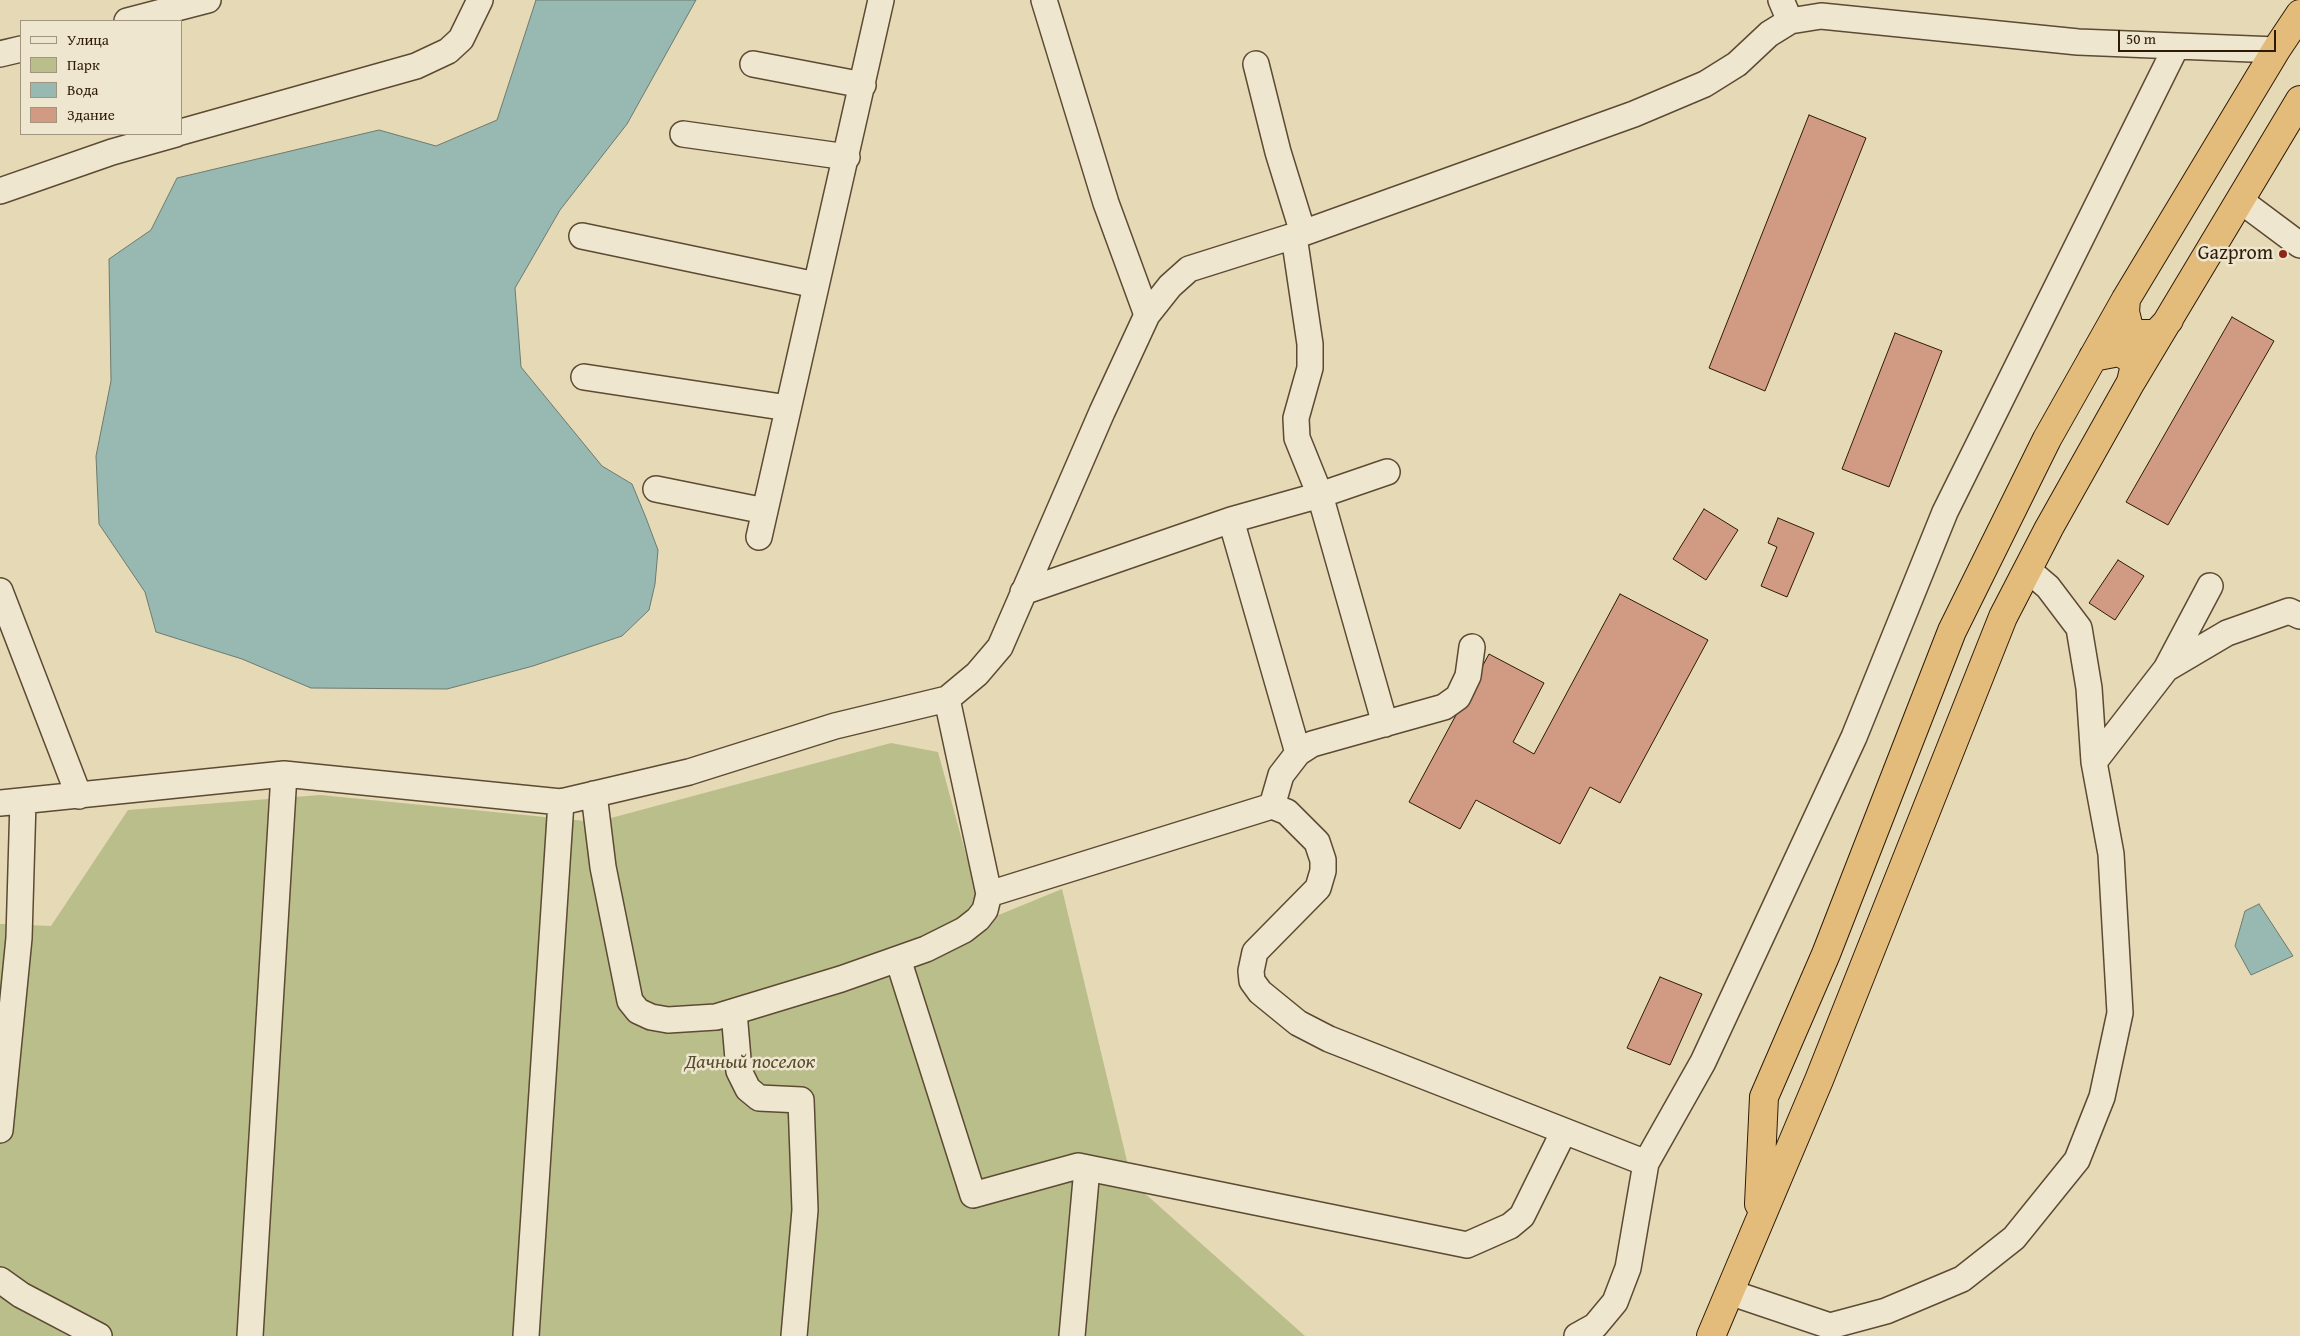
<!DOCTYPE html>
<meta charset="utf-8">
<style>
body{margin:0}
#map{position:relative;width:2300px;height:1336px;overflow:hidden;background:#e6d9b6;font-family:"Gentium Book Plus",serif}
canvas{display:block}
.legend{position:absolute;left:20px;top:20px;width:162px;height:115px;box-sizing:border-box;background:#efe6d0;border:1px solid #a2957f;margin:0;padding:6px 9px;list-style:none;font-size:15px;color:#2e1b06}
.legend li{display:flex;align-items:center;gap:10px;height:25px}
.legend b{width:25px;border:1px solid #a2957f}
.scale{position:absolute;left:2118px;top:30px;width:158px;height:22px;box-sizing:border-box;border:2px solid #2e1b06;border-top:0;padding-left:6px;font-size:15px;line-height:18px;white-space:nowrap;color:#2e1b06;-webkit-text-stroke:4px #efe6d0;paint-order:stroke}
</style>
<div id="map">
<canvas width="2300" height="1336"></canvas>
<ul class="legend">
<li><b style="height:6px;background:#efe6d0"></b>Улица</li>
<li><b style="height:14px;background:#b9be8b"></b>Парк</li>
<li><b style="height:14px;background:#97b9b2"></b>Вода</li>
<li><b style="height:14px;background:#d19a82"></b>Здание</li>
</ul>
<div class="scale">50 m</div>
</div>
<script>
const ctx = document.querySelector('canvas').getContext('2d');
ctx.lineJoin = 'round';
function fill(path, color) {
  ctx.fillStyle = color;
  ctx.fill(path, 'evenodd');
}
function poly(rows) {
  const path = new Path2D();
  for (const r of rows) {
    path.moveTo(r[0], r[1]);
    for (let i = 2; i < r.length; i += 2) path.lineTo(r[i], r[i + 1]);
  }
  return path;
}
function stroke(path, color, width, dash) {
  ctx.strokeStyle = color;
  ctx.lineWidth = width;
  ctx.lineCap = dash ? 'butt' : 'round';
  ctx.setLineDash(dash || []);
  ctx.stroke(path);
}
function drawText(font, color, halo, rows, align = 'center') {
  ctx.font = font + ' "Gentium Book Plus",serif';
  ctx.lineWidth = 5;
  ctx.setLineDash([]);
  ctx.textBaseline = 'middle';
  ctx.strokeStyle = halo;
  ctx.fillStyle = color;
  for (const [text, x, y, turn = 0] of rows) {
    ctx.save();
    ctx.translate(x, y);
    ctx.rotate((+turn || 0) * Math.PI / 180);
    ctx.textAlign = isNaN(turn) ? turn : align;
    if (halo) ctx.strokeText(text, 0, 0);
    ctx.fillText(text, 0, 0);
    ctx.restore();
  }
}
fill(poly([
 [891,743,938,752,984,921,1062,889,1132,1182,1305,1336,0,1336,0,924,51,926,128,810,320,795,596,822]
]), '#b9be8b');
const water = poly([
 [536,0,696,0,627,124,560,210,515,288,521,367,602,466,632,484,646,518,658,550,655,584,649,610,622,636,533,666,447,689,311,688,242,659,156,632,145,592,99,524,96,456,111,381,109,259,151,230,177,178,379,130,436,146,497,120,536,0],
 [2259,904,2293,956,2251,975,2235,946,2245,911,2259,904]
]);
fill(water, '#97b9b2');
stroke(water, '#6d7a6d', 1);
const building = poly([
 [1809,115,1866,138,1765,391,1709,368,1809,115],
 [2232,317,2274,341,2168,525,2126,502,2232,317],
 [1895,333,1942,351,1889,487,1842,469,1895,333],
 [1704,509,1738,530,1706,580,1673,559,1704,509],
 [1778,518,1814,533,1787,597,1761,586,1777,547,1768,543,1778,518],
 [2118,560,2144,576,2115,620,2089,603,2118,560],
 [1620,594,1708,640,1620,803,1590,787,1560,844,1476,800,1460,829,1409,802,1489,654,1544,683,1513,742,1534,754,1620,594],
 [1660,977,1702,994,1670,1065,1627,1048,1660,977]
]);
fill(building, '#d19a82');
stroke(building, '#2e1b06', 1);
const minor = poly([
 [1044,0,1106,203,1147,315],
 [1781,0,1790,21],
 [127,21,208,0],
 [0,54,21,49],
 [753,64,863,85],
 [1256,64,1278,152,1303,233],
 [181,132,416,66,448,51,461,39,480,0],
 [683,134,847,157],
 [0,191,112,152,176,134],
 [2241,201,2300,245],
 [582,236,816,285],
 [1294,236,1310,344,1310,368,1296,418,1297,438,1320,495,1385,724],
 [584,377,788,408],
 [656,489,765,511],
 [1231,520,1298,753],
 [759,537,881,0],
 [0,591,79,796],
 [1023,592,1231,520,1320,495,1387,472],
 [2166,669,2210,586],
 [947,699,989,894,1272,806,1287,812,1317,842,1323,860,1323,871,1318,888,1255,952,1251,971,1252,981,1260,992,1298,1023,1329,1039,1646,1163],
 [2094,762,2166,669,2227,633,2289,611,2300,616],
 [594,794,603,867,630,1001,638,1011,651,1017,668,1020,716,1017,841,979,926,949,964,930,978,919,985,910,989,894],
 [0,803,284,774,561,802,689,772,835,726,947,699,977,674,1000,647,1102,412,1147,315,1170,286,1189,269,1303,233,1634,114,1705,84,1737,64,1769,34,1790,21,1821,16,2078,42,2276,50],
 [1272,806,1281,775,1298,753,1312,744,1444,707,1458,697,1468,676,1472,647],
 [898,959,973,1195,1078,1166,1467,1245,1510,1226,1522,1216,1564,1131],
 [734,1012,739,1071,748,1089,759,1098,801,1100,805,1210,794,1336],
 [0,1130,19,938,23,801],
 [0,1280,21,1295,99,1336],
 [1729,1292,1830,1326,1886,1311,1962,1279,2014,1238,2077,1160,2102,1097,2120,1013,2111,854,2094,762,2089,688,2079,628,2048,587,2028,570],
 [250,1336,284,774],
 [526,1336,561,802],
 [1072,1336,1087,1168],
 [1577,1336,1595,1326,1615,1302,1628,1268,1646,1163,1703,1062,1854,737,1945,512,2176,47]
]);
const highway = poly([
 [2126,299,2125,312,2129,328,2137,334,2156,334,2169,320],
 [2093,357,2119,352,2128,357,2135,365,2131,382],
 [1759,1204,1764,1097,1826,954,1952,631,2047,439,2126,299,2276,50,2300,14],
 [1711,1336,1819,1080,2003,617,2049,528,2131,382,2300,100]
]);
stroke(minor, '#5c4a32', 28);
stroke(highway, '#2e1b06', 30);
stroke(minor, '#efe6d0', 25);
stroke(highway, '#e3bc7b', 28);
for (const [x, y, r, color] of [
 [2283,254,5,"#8f2418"]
]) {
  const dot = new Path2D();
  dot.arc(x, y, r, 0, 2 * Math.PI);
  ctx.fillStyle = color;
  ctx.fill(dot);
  stroke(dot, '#efe6d0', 2);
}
drawText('20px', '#2e1b06', '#efe6d0', [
 ["Gazprom",2273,254]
], 'right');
drawText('italic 20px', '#584c2e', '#efe6d0', [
 ["Дачный поселок",750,1063]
]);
</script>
